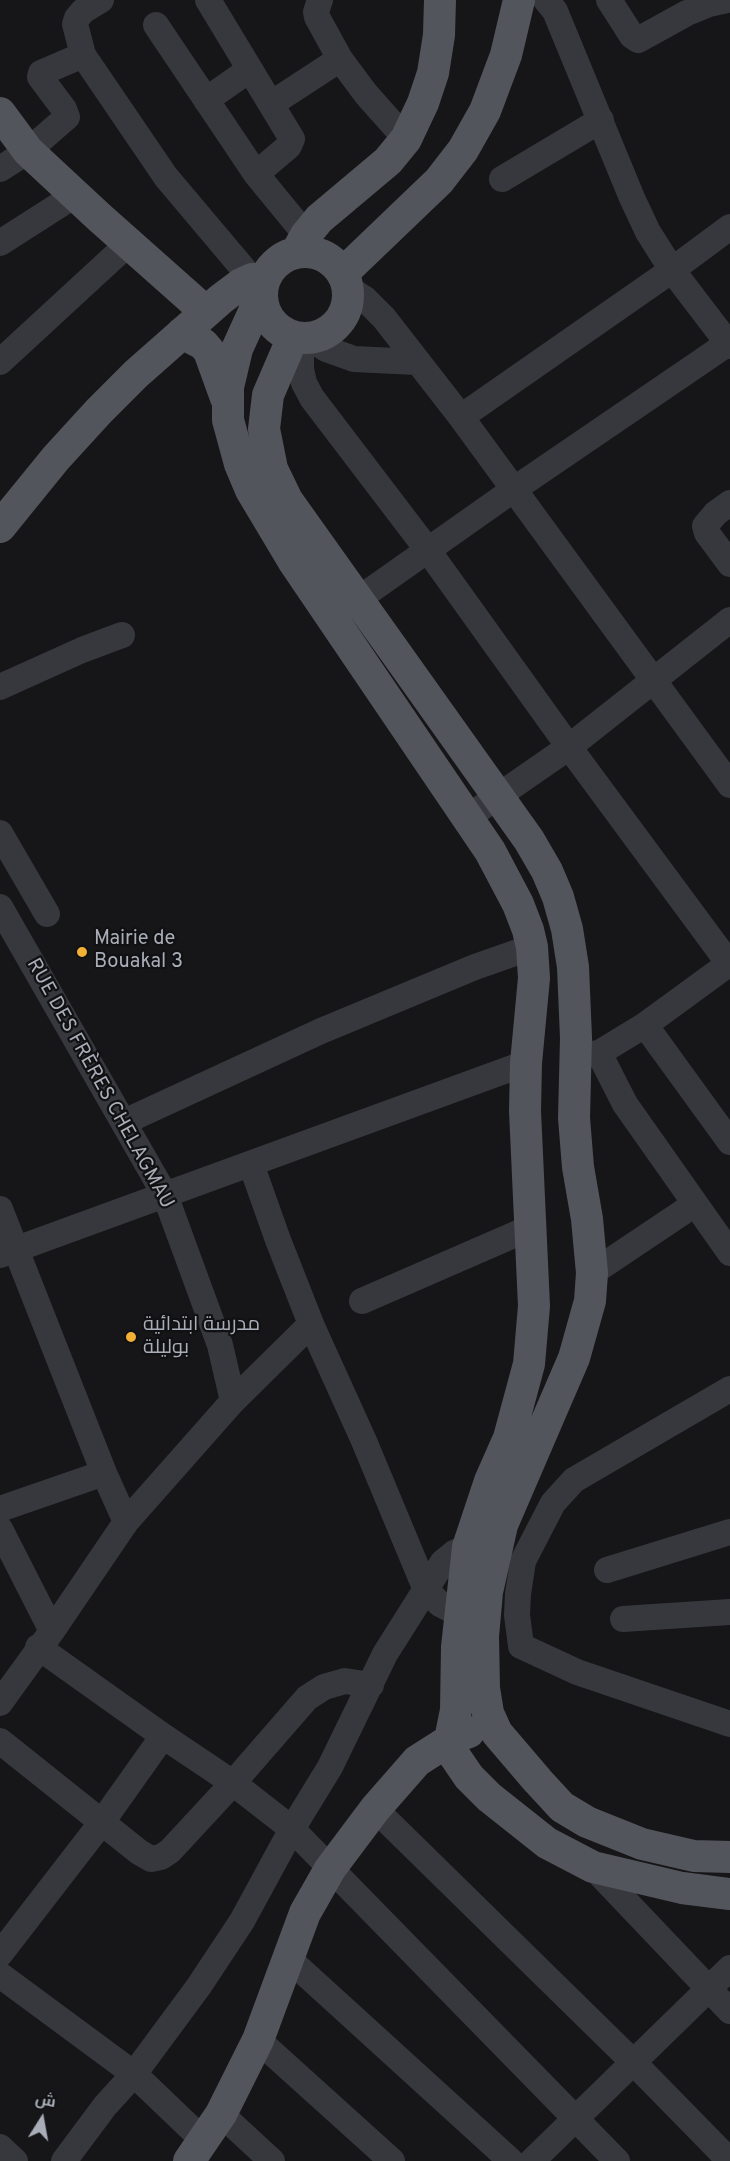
<!DOCTYPE html>
<meta charset="utf-8">
<style>
body{margin:0}
#map{position:relative;width:730px;height:2161px;overflow:hidden;background:#161618;font-family:Overpass,Cairo,sans-serif}
canvas{display:block}
.north{position:absolute;left:12px;top:2089px;width:60px;height:60px;-webkit-text-stroke:4px #111113;paint-order:stroke;rotate:11deg;font-size:16px;font-weight:700;line-height:24px;text-align:center;color:#a8adb8}
.north::after{content:'';display:block;margin:auto;width:21px;height:27px;background:#a8adb8;clip-path:polygon(50% 0,100% 100%,50% 72%,0 100%)}
</style>
<div id="map">
<canvas width="730" height="2161"></canvas>
<div class="north">ش</div>
</div>
<script>
const ctx = document.querySelector('canvas').getContext('2d');
ctx.lineJoin = 'round';
function poly(rows) {
  const path = new Path2D();
  for (const r of rows) {
    if (r.length === 3) {
      path.moveTo(r[0] + r[2], r[1]);
      path.arc(r[0], r[1], r[2], 0, 2 * Math.PI);
      continue;
    }
    path.moveTo(r[0], r[1]);
    for (let i = 2; i < r.length; i += 2) path.lineTo(r[i], r[i + 1]);
  }
  return path;
}
function stroke(path, color, width, dash) {
  ctx.strokeStyle = color;
  ctx.lineWidth = width;
  ctx.lineCap = dash ? 'butt' : 'round';
  ctx.setLineDash(dash || []);
  ctx.stroke(path);
}
function drawText(font, color, halo, rows, align = 'center') {
  ctx.font = font + ' Overpass,Cairo,sans-serif';
  ctx.lineWidth = 4.5;
  ctx.setLineDash([]);
  ctx.textBaseline = 'middle';
  ctx.strokeStyle = halo;
  ctx.fillStyle = color;
  for (const [text, x, y, turn = 0] of rows) {
    ctx.save();
    ctx.translate(x, y);
    ctx.rotate((+turn || 0) * Math.PI / 180);
    ctx.textAlign = isNaN(turn) ? turn : align;
    if (halo) ctx.strokeText(text, 0, 0);
    ctx.fillText(text, 0, 0);
    ctx.restore();
  }
}
stroke(poly([
 [101,0,83,11,77,18,75,24,83,55,166,177,252,279],
 [208,0,292,139,289,146,256,174],
 [320,0,316,12,317,17,340,59,366,94,406,139],
 [546,0,555,11,632,198,648,232,672,270,730,346],
 [609,0,632,36,638,40,687,13,709,4,728,0],
 [156,25,256,174,306,235],
 [206,100,249,70],
 [271,104,340,59],
 [0,169,28,151,67,117,64,109,40,77,41,73,83,55],
 [502,179,601,120],
 [0,243,75,195],
 [348,288,365,299,384,318,461,417,730,785],
 [301,338,301,369,304,383,312,398,427,549,569,747,730,965],
 [310,338,326,349,354,359,417,362],
 [0,362,129,243],
 [461,417,672,270,730,227],
 [730,503,716,513,705,526,707,533,730,564],
 [357,600,513,490,730,342],
 [0,687,82,650,122,635],
 [468,817,569,747,730,620],
 [0,833,47,914],
 [0,907,165,1195,220,1345,233,1401],
 [645,1025,730,1142],
 [599,1053,625,1104,730,1253],
 [584,1055,599,1053,645,1025,730,963],
 [124,1122,321,1031,475,967,532,947],
 [251,1164,278,1240,311,1324,364,1441,426,1590,440,1604,460,1614],
 [0,1209,104,1473,126,1522],
 [0,1255,526,1063],
 [592,1273,695,1204],
 [362,1301,532,1227],
 [730,1389,574,1480,553,1503,523,1561,518,1594,517,1615,521,1646,577,1672,730,1724],
 [0,1509,104,1473],
 [0,1529,52,1631],
 [607,1570,730,1532],
 [623,1619,730,1612],
 [38,1647,163,1736,233,1783,292,1829,617,2161],
 [0,1703,52,1631,126,1522,233,1401,311,1324],
 [0,1741,139,1852,151,1859,161,1857,170,1851,233,1783,307,1698,324,1687,345,1681,371,1685],
 [375,1809,633,2062,730,2161],
 [593,1867,730,2011],
 [0,1954,102,1822,163,1736],
 [289,1959,511,2161],
 [0,1975,134,2074,203,2140],
 [258,2040,392,2161],
 [221,2114,272,2161],
 [0,2147,15,2161],
 [64,2161,105,2106,134,2074,199,1986,242,1921,292,1829,330,1767,385,1654,443,1562,454,1553,468,1547],
 [532,2161,730,1968]
]), '#37383d', 26);
stroke(poly([
 [0,113,28,151,99,217,206,312],
 [305,295,43],
 [296,253,306,235,319,219,388,161,406,139,423,103,433,73,439,35,440,0],
 [343,273,439,181,463,150,485,111,506,55,519,0],
 [262,294,237,349,228,387,228,420,240,464,251,490,294,562,490,851,518,904,528,930,532,947,534,978,526,1063,525,1111,534,1306,529,1364,509,1438,490,1481,468,1547,457,1647,456,1710,450,1740,454,1755,469,1777,489,1797,547,1843,593,1867,682,1888,730,1894],
 [182,333,203,344,209,351,226,398],
 [293,337,268,395,264,429,272,469,287,500,529,840,547,871,558,897,567,929,573,967,576,1038,574,1118,578,1167,587,1219,592,1273,590,1301,574,1358,502,1525,487,1592,483,1636,484,1688,488,1713,497,1733,538,1781,562,1807,587,1822,642,1844,694,1856,730,1857],
 [0,527,56,458,99,411,136,374,221,299,241,284,252,279,265,279],
 [189,2161,221,2114,258,2040,305,1913,330,1869,375,1809,417,1761,453,1738,469,1732]
]), '#53555c', 32);
for (const [x, y, r, color] of [
 [82,952,6,"#f2b134"],
 [131,1337,6,"#f2b134"]
]) {
  const dot = new Path2D();
  dot.arc(x, y, r, 0, 2 * Math.PI);
  ctx.fillStyle = color;
  ctx.fill(dot);
  stroke(dot, '#111113', 2);
}
drawText('20px', '#a8adb8', '#111113', [
 ["Mairie de",94,940],
 ["Bouakal 3",94,963],
 ["مدرسة ابتدائية",143,1326],
 ["بوليلة",143,1349]
], 'left');
drawText('20px', '#a8adb8', '#111113', [
 ["RUE DES FRÈRES CHELAGMAU",99,1084,61]
]);
</script>
